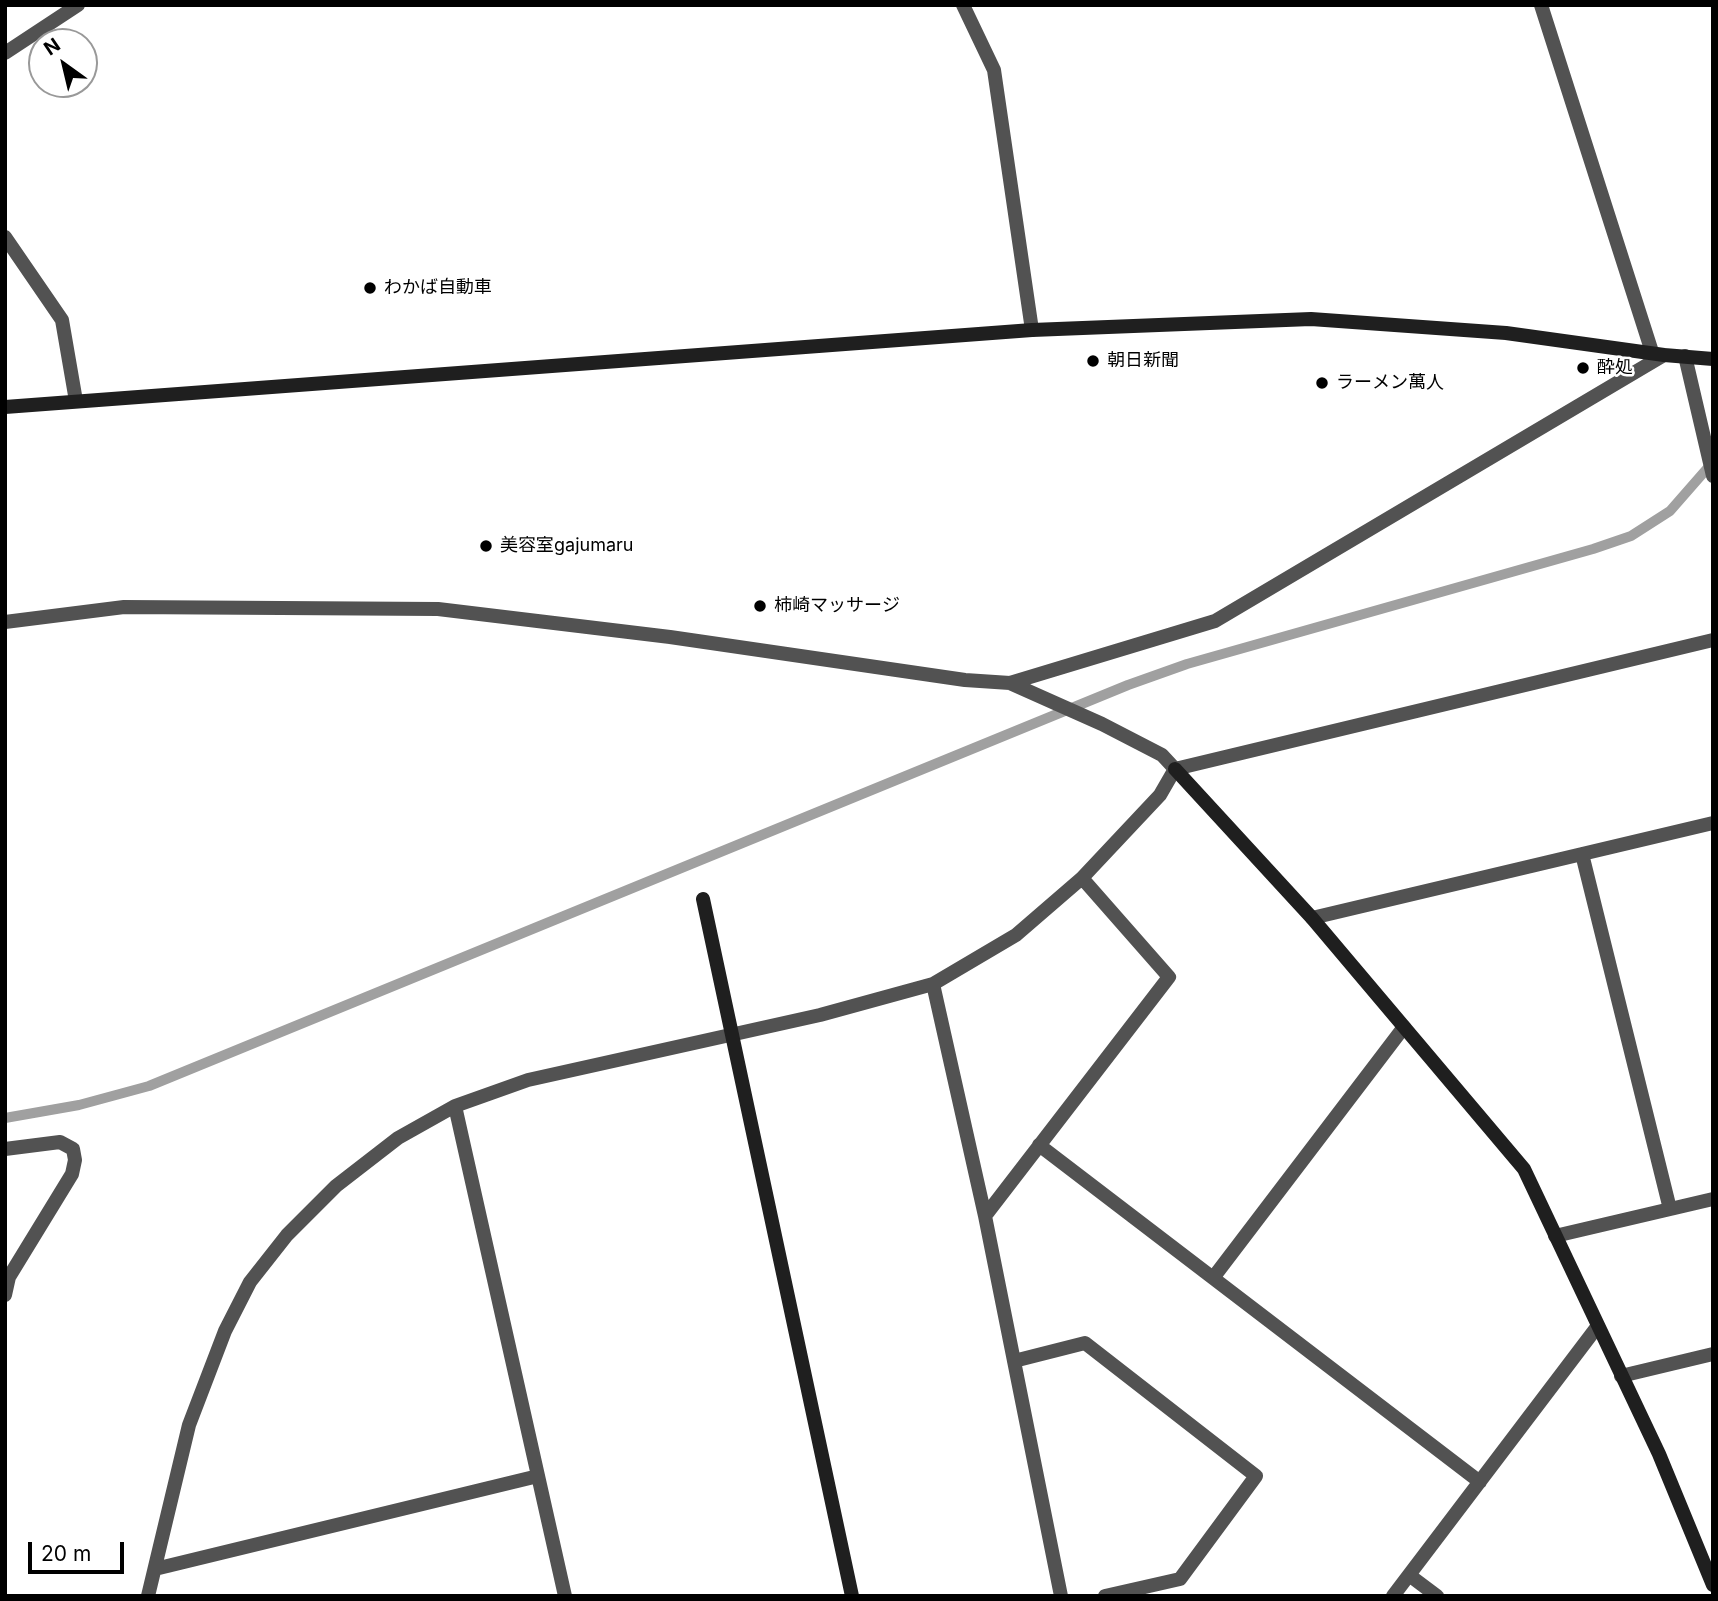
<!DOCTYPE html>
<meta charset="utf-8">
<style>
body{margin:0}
#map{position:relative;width:1718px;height:1601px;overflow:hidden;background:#fff;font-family:Inter,sans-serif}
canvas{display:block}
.frame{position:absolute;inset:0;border:7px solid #000;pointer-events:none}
.north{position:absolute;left:28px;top:28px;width:70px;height:70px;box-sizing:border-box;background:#fff;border:2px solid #999;border-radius:50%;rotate:326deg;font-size:19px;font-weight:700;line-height:28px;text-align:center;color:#000}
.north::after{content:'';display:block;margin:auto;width:24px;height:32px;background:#000;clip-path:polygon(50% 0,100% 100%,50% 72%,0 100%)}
.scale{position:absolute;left:28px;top:1542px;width:96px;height:32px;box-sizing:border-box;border:4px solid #000;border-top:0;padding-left:9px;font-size:21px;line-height:24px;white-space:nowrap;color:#000;-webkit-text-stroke:5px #fff;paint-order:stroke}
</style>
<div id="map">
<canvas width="1718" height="1601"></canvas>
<div class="frame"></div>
<div class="north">N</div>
<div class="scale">20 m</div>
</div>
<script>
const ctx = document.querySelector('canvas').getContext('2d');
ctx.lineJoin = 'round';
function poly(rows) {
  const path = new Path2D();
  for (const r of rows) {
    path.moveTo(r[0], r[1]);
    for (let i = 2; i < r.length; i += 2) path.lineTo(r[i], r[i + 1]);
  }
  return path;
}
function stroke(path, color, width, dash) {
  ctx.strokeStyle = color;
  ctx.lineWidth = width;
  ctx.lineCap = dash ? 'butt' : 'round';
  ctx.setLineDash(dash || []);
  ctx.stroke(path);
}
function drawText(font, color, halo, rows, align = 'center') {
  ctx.font = font + ' Inter,"Noto Sans JP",sans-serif';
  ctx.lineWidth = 5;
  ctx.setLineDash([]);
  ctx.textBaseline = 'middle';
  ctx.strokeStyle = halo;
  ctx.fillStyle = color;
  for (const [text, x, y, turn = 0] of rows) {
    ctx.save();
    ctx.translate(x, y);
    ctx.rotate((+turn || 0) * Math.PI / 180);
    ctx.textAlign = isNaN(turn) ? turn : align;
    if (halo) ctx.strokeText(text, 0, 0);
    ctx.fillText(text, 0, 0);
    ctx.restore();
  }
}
stroke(poly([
 [5,1118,79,1105,149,1086,1128,685,1187,664,1593,549,1631,536,1670,511,1712,463]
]), '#a0a0a0', 10);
stroke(poly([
 [963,5,994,70,1032,330],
 [1541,5,1652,352],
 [5,53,78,5],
 [5,237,62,320,76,401],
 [1685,356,1713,476],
 [5,622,124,607,438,609,670,637,965,680,1010,683,1102,724,1162,755,1175,769],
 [1010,683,1215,621,1664,355],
 [1582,854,1670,1209],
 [1312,918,1713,823],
 [933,984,985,1216,1061,1596],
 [455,1106,565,1596],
 [1039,1145,1480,1482],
 [5,1149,60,1142,73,1149,75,1160,72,1174,9,1277,5,1295],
 [985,1216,1169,977,1082,878],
 [1555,1236,1713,1199],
 [1213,1278,1404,1027],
 [1014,1361,1085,1343,1256,1476,1180,1579,1105,1596],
 [1621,1376,1713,1354],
 [155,1569,538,1476],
 [1409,1575,1437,1596],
 [148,1596,189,1425,225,1331,250,1282,287,1235,336,1186,398,1138,455,1106,528,1080,820,1015,933,984,1016,935,1082,878,1160,795,1175,769,1713,640],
 [1393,1596,1597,1327]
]), '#525252', 14);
stroke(poly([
 [5,407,1032,330,1311,319,1506,333,1664,355,1713,359],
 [1175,769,1312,918,1524,1169,1659,1454,1713,1585],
 [703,899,852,1596]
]), '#1f1f1f', 14);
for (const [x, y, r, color] of [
 [370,288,7,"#000"],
 [1093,361,7,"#000"],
 [1583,368,7,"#000"],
 [1322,383,7,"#000"],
 [486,546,7,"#000"],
 [760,606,7,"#000"]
]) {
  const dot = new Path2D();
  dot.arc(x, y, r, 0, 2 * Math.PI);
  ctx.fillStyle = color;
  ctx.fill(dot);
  stroke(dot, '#fff', 2.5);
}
drawText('18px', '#000', '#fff', [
 ["わかば自動車",384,288],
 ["朝日新聞",1107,361],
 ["酔処",1597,368],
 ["ラーメン萬人",1336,383],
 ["美容室gajumaru",500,546],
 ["柿崎マッサージ",774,606]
], 'left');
</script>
